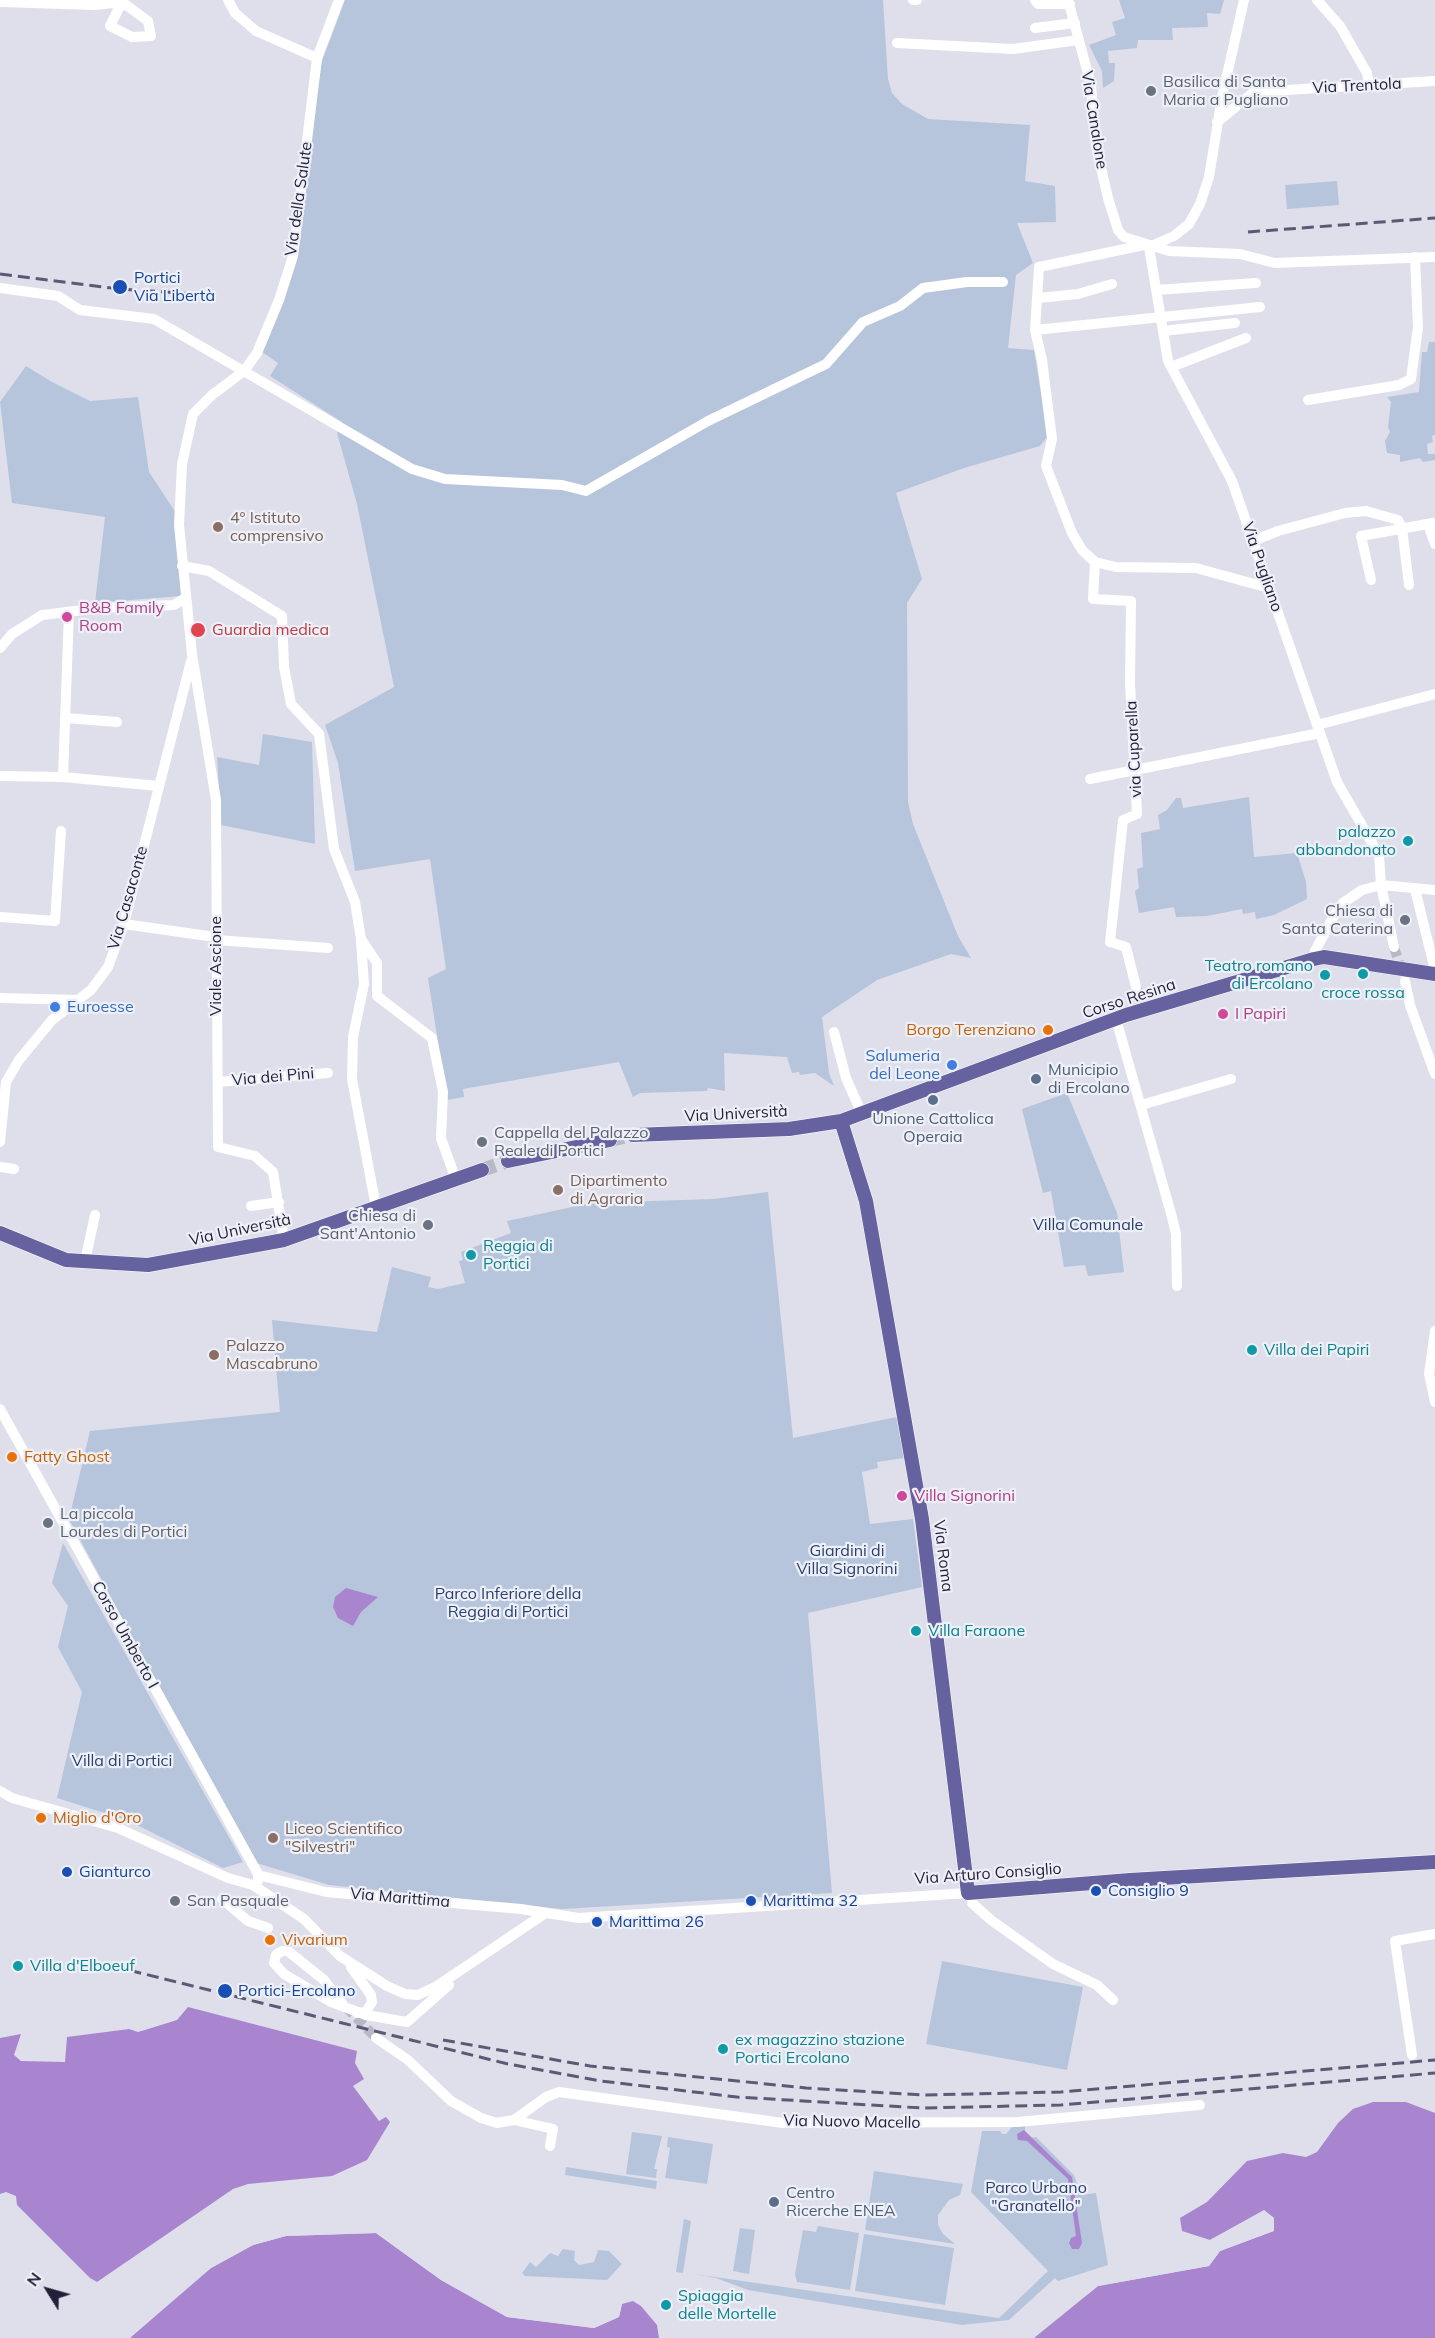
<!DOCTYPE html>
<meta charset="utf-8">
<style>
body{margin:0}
#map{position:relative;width:1435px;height:2338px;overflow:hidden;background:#dedfea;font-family:Mulish,sans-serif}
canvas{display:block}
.north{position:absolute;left:18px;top:2260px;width:60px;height:60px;-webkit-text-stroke:4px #eef0f7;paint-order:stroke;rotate:307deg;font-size:16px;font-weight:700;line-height:24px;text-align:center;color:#211f39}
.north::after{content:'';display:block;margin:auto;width:21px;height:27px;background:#211f39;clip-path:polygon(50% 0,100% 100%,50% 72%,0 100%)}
</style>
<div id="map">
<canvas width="1435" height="2338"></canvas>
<div class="north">N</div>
</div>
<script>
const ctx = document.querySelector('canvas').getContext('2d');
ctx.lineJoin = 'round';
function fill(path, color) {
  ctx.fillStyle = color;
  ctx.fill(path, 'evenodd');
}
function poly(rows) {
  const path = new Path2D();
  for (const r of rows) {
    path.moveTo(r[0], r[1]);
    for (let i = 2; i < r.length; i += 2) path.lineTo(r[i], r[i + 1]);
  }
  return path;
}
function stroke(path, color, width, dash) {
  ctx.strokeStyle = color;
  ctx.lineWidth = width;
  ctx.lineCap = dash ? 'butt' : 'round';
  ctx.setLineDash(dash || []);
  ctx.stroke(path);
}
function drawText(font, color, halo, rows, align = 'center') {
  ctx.font = font + ' Mulish,sans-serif';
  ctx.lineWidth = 4.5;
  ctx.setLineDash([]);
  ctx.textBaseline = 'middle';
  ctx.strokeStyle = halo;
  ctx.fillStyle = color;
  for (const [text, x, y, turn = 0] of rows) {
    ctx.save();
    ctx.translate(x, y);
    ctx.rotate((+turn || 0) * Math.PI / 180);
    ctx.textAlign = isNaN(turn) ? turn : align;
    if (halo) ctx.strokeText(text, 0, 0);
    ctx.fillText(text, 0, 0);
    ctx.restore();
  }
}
fill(poly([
 [345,0,883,0,888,79,892,93,902,104,928,119,1030,125,1025,181,1055,186,1056,222,1017,223,1033,263,1016,275,1008,348,1034,350,1048,436,1040,446,964,468,896,493,922,579,907,603,908,802,913,824,958,936,971,958,951,954,877,980,822,1017,829,1073,834,1086,815,1073,800,1075,799,1072,792,1073,787,1057,724,1053,725,1091,708,1088,707,1091,640,1093,633,1097,619,1062,463,1089,464,1097,447,1100,428,978,446,969,430,859,355,871,338,763,325,725,394,687,357,504,337,433,342,422,270,376,278,363,262,352,289,284,322,61],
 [1119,0,1224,0,1220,14,1207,13,1208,27,1172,28,1173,40,1138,40,1137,48,1108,51,1109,63,1115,63,1114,81,1103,88,1102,71,1089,45,1116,35,1112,22,1125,18],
 [1337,181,1339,205,1287,209,1285,185],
 [1429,342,1435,342,1435,435,1432,436,1433,442,1427,444,1428,454,1435,454,1435,460,1423,462,1420,458,1400,462,1400,455,1387,453,1385,441,1390,432,1388,427,1391,402,1387,397,1419,392,1422,352,1427,352],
 [26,366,52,382,90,401,138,397,149,472,176,513,181,596,95,603,105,517,12,503,0,402],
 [263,734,312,742,315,844,221,825,217,757,259,765],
 [1249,797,1254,857,1297,853,1306,882,1307,899,1274,915,1256,919,1255,912,1243,914,1242,909,1207,916,1176,917,1174,907,1139,913,1135,891,1139,888,1137,869,1143,867,1141,833,1160,829,1158,815,1167,810,1176,798,1181,798,1183,808],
 [1067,1093,1117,1213,1124,1272,1088,1276,1085,1265,1064,1267,1051,1191,1043,1193,1022,1109],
 [768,1192,793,1438,897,1417,904,1458,877,1462,878,1468,862,1472,870,1524,913,1519,922,1587,808,1613,832,1893,562,1909,329,1885,253,1862,69,1519,90,1431,280,1412,272,1320,377,1332,392,1267,431,1277,428,1287,438,1289,465,1283,459,1261,463,1260,461,1252,511,1233,507,1221,619,1197,621,1202,714,1199],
 [63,1543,243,1862,223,1868,127,1820,57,1798,82,1692,58,1647,68,1606,52,1583],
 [942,1961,1083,1987,1067,2070,926,2044],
 [1025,2125,1025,2133,1030,2138,1036,2137,1074,2175,1081,2195,1096,2193,1108,2265,1058,2281,1055,2278,1009,2320,962,2325,748,2290,716,2278,694,2274,999,2318,1048,2271,971,2192,982,2131,1000,2131,1002,2134,1006,2134,1013,2126],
 [632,2132,662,2136,654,2169,657,2169,656,2178,626,2174],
 [668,2137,713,2144,707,2184,665,2178,670,2148,667,2147],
 [566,2167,657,2181,656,2189,565,2175],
 [874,2171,963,2184,960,2195,949,2200,938,2215,938,2225,943,2234,955,2244,865,2230],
 [684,2219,691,2221,683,2273,676,2272],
 [818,2226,859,2233,850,2290,797,2282,795,2274,803,2230,816,2232],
 [740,2228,755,2230,749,2274,733,2271],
 [864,2234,954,2248,945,2305,855,2291],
 [563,2249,575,2251,574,2260,579,2265,594,2262,598,2250,609,2251,622,2264,607,2280,525,2276,522,2273,530,2262,536,2267,550,2253,558,2256]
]), '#b6c5dc');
fill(poly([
 [346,1588,378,1597,361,1612,353,1626,338,1618,333,1607,335,1597],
 [188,2007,357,2051,355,2063,364,2079,353,2086,379,2121,386,2117,390,2122,367,2160,332,2176,248,2184,233,2189,97,2282,90,2278,17,2205,16,2196,6,2192,0,2194,0,2038,21,2034,14,2055,21,2061,65,2062,67,2037,129,2029,138,2032,148,2029,177,2020],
 [1373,2102,1406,2102,1435,2113,1435,2338,1034,2338,1098,2286,1209,2266,1220,2251,1273,2231,1274,2218,1264,2211,1210,2240,1182,2231,1180,2218,1207,2202,1247,2161,1283,2153,1306,2157,1317,2152,1338,2123,1353,2109],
 [1024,2130,1072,2177,1082,2243,1079,2249,1072,2249,1069,2243,1071,2238,1076,2236,1068,2179,1027,2141,1018,2140,1017,2134],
 [376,2233,441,2280,507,2317,594,2328,619,2317,622,2304,633,2301,641,2306,657,2325,659,2338,130,2338,211,2268,253,2245,286,2236]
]), '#a985d0');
fill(poly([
 [1264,2210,1274,2218,1274,2231,1220,2251,1209,2266,1098,2286,1031,2338,1097,2284,1208,2263,1219,2249,1271,2229,1271,2220,1263,2214,1211,2243,1210,2240],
 [377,2230,442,2278,508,2314,593,2325,617,2315,619,2305,622,2304,619,2317,594,2328,507,2317,441,2280,376,2233,286,2236,253,2245,211,2268,127,2338,210,2265,252,2242,286,2233]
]), '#dedfea');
stroke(poly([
 [1394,947,1403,975],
 [1136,987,1144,1009],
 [346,2007,376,2038]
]), '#b8b9c7', 10, [10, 5]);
stroke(poly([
 [610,1140,633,1135],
 [482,1170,508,1161]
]), '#b8b9c7', 14, [14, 7]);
const major = poly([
 [841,1121,866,1201,922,1519,968,1893,1130,1880,1435,1862],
 [633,1135,789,1129,841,1121,1126,1015,1314,959,1324,957,1435,974],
 [508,1161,610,1140],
 [0,1233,66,1260,148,1265,284,1240,482,1170]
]);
stroke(major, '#fff', 15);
stroke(poly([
 [228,0,235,13,256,31,317,58],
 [913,0,917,0],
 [1035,0,1038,4,1070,4],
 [1068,0,1091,85,1096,146,1108,198,1118,230,1124,237,1169,251,1240,254,1275,263,1435,257],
 [1244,0,1222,97,1209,177,1200,204,1189,224,1174,236,1149,247,1168,361,1232,481,1337,782,1379,855,1381,885,1394,947],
 [1317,0,1340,26,1367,73,1369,84],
 [0,2,95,5,122,2],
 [122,2,148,21,151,36,132,37,110,26,122,2],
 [1035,28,1075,23],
 [897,43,1013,49,1079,40],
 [1217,122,1254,92,1435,81],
 [1144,245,1039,267,1035,330,1042,360,1052,439,1046,466,1072,533,1082,550,1095,562,1116,567,1196,568,1269,588],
 [0,288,58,296,80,310,154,319,412,469,445,479,562,485,586,491,708,421,826,364,863,322,900,306,923,288,967,282,1003,282],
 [1156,290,1256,283],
 [1038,298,1078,294,1112,284],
 [1035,330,1260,307],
 [1163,331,1235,323],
 [1171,367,1246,338],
 [1308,400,1399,385,1411,379,1418,327,1415,257],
 [1428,524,1435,544],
 [1253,541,1278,531,1345,513,1366,511,1398,520,1402,528,1409,585],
 [1095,562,1093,599,1131,601,1130,684,1137,814,1123,820,1110,942,1126,947,1136,987],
 [182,566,209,571,282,616,284,667,291,704,319,734,334,849,355,902,361,939,377,963,377,996,432,1038,443,1092,441,1138,456,1180],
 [1371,580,1361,536,1433,523],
 [0,648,12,634,42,615,100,608,174,605,185,598],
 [66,718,117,722],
 [1317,725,1435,694],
 [0,776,63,777,159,786],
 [63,777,69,612],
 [1090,779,1320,733],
 [1415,889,1435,970],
 [0,917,55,921,61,831],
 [124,924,215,937],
 [216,940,328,948],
 [361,941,364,984,353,1037,352,1079,376,1207],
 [1314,959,1315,951,1335,914,1343,903,1362,890,1381,885,1435,890],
 [1405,981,1410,1005,1435,1074],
 [0,998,79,1000],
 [1116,1019,1172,1217,1176,1234,1177,1286],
 [834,1032,846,1078,861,1112],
 [218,1082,328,1073],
 [1141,1105,1231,1079],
 [0,1142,6,1082,19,1060,52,1020,91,990,108,967,124,924,191,661],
 [0,1167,14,1169],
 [251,1206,279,1202],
 [284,1240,273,1172,255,1156,218,1147,216,800,192,654,179,525,182,464,193,414,212,395,244,371,257,353,279,300,293,256,317,58,339,0],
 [85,1261,95,1215],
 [1435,1331,1429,1374,1435,1402],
 [0,1409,258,1874,258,1881],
 [0,1791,12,1798,118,1828,228,1878,253,1885,304,1919,340,1956,387,1986,405,1994,418,1995,437,1986,544,1914],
 [258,1875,326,1892,521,1909,579,1918,968,1893],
 [971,1893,972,1903,991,1920,1053,1964,1097,1985,1113,2000],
 [222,1899,248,1921,268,1928],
 [351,1967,371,1995,372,2002,366,2012,357,2013],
 [342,2003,324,1980,288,1951,282,1951,276,1955,274,1963,284,1974,331,2002,366,2015,407,2022,449,1985],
 [376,2038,408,2060,451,2101,481,2118,497,2123,514,2120,546,2097,559,2092,783,2123,1018,2122,1200,2105],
 [1412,2055,1395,1941,1435,1934],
 [514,2120,553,2129,550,2146]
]), '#fff', 10);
stroke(major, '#6662a0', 14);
stroke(poly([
 [1248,232,1435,218],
 [0,274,120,289,209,295],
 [112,1966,508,2064,601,2081,737,2097,922,2108,1061,2105,1435,2073],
 [443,2040,590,2066,806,2088,923,2095,1061,2092,1435,2060]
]), '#5b5975', 3, [12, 6]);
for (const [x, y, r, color] of [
 [1151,91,6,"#6b7280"],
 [120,287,8,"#1a4fb4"],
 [218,527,6,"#8d6e63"],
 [67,617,6,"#d1479c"],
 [198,630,8,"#e0444e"],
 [1408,841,6,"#0f9aa8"],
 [1405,920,6,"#6b7280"],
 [1363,974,6,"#0f9aa8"],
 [1325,975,6,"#0f9aa8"],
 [55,1007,6,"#3f7fe0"],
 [1223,1014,6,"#d1479c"],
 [1048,1030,6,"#e8710a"],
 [952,1065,6,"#3f7fe0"],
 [1036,1079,6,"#5c6f8a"],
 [933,1100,6,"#5c6f8a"],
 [482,1142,6,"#6b7280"],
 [558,1190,6,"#8d6e63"],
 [428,1225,6,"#6b7280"],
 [471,1255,6,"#0f9aa8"],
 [1252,1350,6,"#0f9aa8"],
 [214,1355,6,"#8d6e63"],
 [12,1457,6,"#e8710a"],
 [902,1496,6,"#d1479c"],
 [48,1523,6,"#6b7280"],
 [916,1631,6,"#0f9aa8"],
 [41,1818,6,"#e8710a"],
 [273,1838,6,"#8d6e63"],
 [67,1872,6,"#1a4fb4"],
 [1096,1891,6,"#1a4fb4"],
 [175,1901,6,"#6b7280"],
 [751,1901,6,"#1a4fb4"],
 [597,1922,6,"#1a4fb4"],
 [270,1940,6,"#e8710a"],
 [18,1966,6,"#0f9aa8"],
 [225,1991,8,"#1a4fb4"],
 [723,2049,6,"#0f9aa8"],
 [774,2202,6,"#5c6f8a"],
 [666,2305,6,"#0f9aa8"]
]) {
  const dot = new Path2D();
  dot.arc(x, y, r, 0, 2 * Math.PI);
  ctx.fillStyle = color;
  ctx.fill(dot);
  stroke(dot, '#eef0f7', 2);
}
drawText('16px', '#5b616d', '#eef0f7', [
 ["Basilica di Santa",1163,82],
 ["Maria a Pugliano",1163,100],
 ["Chiesa di",1393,911,"right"],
 ["Santa Caterina",1393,929,"right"],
 ["Cappella del Palazzo",494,1133],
 ["Reale di Portici",494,1151],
 ["Chiesa di",416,1216,"right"],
 ["Sant'Antonio",416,1234,"right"],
 ["La piccola",60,1514],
 ["Lourdes di Portici",60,1532],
 ["San Pasquale",187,1901]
], 'left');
drawText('16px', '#211f39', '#eef0f7', [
 ["Via Trentola",1357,86,-3],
 ["Via Canalone",1094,120,81],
 ["Via della Salute",299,199,-82],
 ["Via Pugliano",1262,567,71],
 ["via Cuparella",1134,749,-93],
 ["Via Casaconte",128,898,-74],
 ["Viale Ascione",216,966,-90],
 ["Corso Resina",1129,999,-18],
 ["Via dei Pini",273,1077,-5],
 ["Via Università",736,1114,-3],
 ["Via Università",240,1230,-12],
 ["Via Roma",943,1556,83],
 ["Corso Umberto I",125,1635,61],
 ["Via Arturo Consiglio",988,1874,-4],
 ["Via Marittima",400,1898,5],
 ["Via Nuovo Macello",852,2122,1]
]);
drawText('16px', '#164399', '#eef0f7', [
 ["Portici",134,278],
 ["Via Libertà",134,296],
 ["Gianturco",79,1872],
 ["Consiglio 9",1108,1891],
 ["Marittima 32",763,1901],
 ["Marittima 26",609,1922],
 ["Portici-Ercolano",238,1991]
], 'left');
drawText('16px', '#785e54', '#eef0f7', [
 ["4° Istituto",230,518],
 ["comprensivo",230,536],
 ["Dipartimento",570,1181],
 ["di Agraria",570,1199],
 ["Palazzo",226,1346],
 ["Mascabruno",226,1364],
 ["Liceo Scientifico",285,1829],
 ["\"Silvestri\"",285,1847]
], 'left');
drawText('16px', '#b23c85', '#eef0f7', [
 ["B&B Family",79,608],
 ["Room",79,626],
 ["I Papiri",1235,1014],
 ["Villa Signorini",914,1496]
], 'left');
drawText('16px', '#be3a42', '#eef0f7', [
 ["Guardia medica",212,630]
], 'left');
drawText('16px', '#0d838f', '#eef0f7', [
 ["palazzo",1396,832,"right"],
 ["abbandonato",1396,850,"right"],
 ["Teatro romano",1313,966,"right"],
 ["di Ercolano",1313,984,"right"],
 ["croce rossa",1363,993,"center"],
 ["Reggia di",483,1246],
 ["Portici",483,1264],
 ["Villa dei Papiri",1264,1350],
 ["Villa Faraone",928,1631],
 ["Villa d'Elboeuf",30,1966],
 ["ex magazzino stazione",735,2040],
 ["Portici Ercolano",735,2058],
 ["Spiaggia",678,2296],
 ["delle Mortelle",678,2314]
], 'left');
drawText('16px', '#366cbe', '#eef0f7', [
 ["Euroesse",67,1007],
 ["Salumeria",940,1056,"right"],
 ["del Leone",940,1074,"right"]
], 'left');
drawText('16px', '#c56008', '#eef0f7', [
 ["Borgo Terenziano",1036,1030,"right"],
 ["Fatty Ghost",24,1457],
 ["Miglio d'Oro",53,1818],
 ["Vivarium",282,1940]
], 'left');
drawText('16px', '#4e5e75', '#eef0f7', [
 ["Municipio",1048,1070],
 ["di Ercolano",1048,1088],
 ["Unione Cattolica",933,1119,"center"],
 ["Operaia",933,1137,"center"],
 ["Centro",786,2193],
 ["Ricerche ENEA",786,2211]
], 'left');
drawText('16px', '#2a3e70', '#eef0f7', [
 ["Villa Comunale",1088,1225],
 ["Giardini di",847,1551],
 ["Villa Signorini",847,1569],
 ["Parco Inferiore della",508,1594],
 ["Reggia di Portici",508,1612],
 ["Villa di Portici",122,1761],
 ["Parco Urbano",1036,2188],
 ["\"Granatello\"",1036,2206]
]);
</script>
